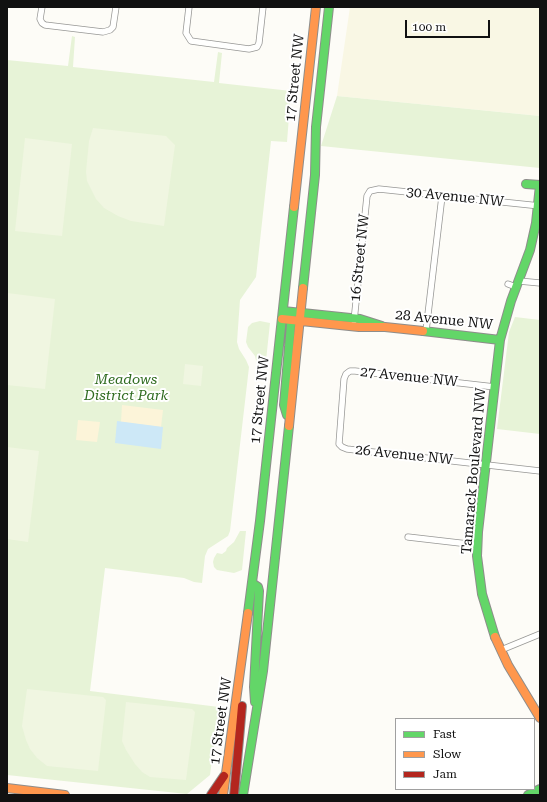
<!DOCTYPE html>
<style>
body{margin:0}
#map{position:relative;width:547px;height:802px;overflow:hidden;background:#fdfcf7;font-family:"Roboto Serif",serif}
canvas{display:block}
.frame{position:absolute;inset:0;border:8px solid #111;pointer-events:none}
.legend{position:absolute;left:395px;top:718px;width:140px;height:72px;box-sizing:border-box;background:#fff;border:1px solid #a0a0a0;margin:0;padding:5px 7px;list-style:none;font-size:12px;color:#111}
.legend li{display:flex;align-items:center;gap:8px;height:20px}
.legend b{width:20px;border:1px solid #a0a0a0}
.scale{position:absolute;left:405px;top:20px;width:85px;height:18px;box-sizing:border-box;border:2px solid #111;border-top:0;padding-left:5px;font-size:12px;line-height:14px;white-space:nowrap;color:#111;-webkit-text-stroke:3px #fff;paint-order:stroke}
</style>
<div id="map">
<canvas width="547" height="802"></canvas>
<div class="frame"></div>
<ul class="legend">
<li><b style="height:5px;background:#63d668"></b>Fast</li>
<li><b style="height:5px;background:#ff974d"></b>Slow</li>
<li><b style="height:5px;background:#b3261e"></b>Jam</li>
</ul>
<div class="scale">100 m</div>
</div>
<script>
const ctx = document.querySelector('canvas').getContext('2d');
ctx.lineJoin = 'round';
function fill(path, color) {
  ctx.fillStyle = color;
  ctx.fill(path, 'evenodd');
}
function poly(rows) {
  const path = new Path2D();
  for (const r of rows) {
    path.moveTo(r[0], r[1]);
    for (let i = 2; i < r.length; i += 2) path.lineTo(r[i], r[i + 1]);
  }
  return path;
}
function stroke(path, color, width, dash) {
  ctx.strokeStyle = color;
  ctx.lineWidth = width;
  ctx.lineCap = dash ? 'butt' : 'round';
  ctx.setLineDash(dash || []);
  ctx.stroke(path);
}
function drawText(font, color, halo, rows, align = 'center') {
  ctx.font = font + ' "Roboto Serif",serif';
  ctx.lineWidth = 4;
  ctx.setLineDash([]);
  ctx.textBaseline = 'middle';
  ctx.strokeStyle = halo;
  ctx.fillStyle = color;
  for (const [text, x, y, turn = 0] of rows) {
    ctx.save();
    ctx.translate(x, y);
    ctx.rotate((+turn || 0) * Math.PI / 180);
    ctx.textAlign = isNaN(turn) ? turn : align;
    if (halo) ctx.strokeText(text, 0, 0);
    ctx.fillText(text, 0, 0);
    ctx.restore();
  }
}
fill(poly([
 [350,7,540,7,540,116,337,96]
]), '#f9f7e4');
fill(poly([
 [72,36,75,37,73,67,214,82,218,52,222,53,219,83,291,91,287,142,271,141,256,277,240,300,237,342,239,349,246,360,249,367,230,531,228,536,208,549,205,556,202,583,194,582,184,578,105,568,90,691,219,707,210,775,187,794,7,775,7,60,68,66],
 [337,96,540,116,540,168,321,146],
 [515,317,540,320,540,434,497,429,509,332],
 [260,321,270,323,265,370,258,369,255,356,248,347,246,342,248,327,252,323],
 [240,531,246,531,242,570,234,573,217,570,214,567,213,562,214,558,217,553,222,554,226,551,227,548,234,542]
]), '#e7f3d7');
fill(poly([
 [122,405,163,410,161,427,121,422],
 [78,420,100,422,97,442,76,440]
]), '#fcf4d9');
fill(poly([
 [93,128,166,136,175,145,164,226,131,221,118,216,104,208,96,199,87,181,86,172,89,141],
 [25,138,72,144,62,236,15,231],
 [7,293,55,299,45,389,7,385],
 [185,364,203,366,201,386,183,384],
 [7,447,39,451,28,542,7,539],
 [27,689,103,697,106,700,98,771,47,766,37,758,30,749,26,740,22,726],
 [126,702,192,709,195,712,186,780,150,777,142,772,135,764,126,750,122,741]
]), '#f0f6e1');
fill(poly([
 [117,421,163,427,161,449,115,443]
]), '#cde8f7');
const street = poly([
 [42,7,40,19,42,23,45,25,103,32,110,30,113,27,116,7],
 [189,7,186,33,191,41,249,49,257,47,259,43,263,7],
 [519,281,540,283],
 [508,284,516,287],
 [354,321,367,196,370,191,379,189,540,206],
 [426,331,442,196],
 [495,387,355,371,350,371,346,374,344,379,339,444,342,447,347,449,540,471],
 [408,537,477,545],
 [501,650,540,634]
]);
const fast = poly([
 [303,288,315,175,316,127,329,7],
 [283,311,360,319,382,326],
 [423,331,500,340],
 [287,415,284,405,291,324,288,316],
 [252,583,258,587,259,591,254,687,255,702],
 [248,613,260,521,294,207],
 [495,637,482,594,477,556,478,532,500,340,511,301,530,250,536,223,540,185,526,184],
 [243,795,263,671,289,426],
 [528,795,540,789]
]);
const slow = poly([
 [294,207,316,7],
 [282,319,359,327,385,327,423,331],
 [289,426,303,288],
 [495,637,508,665,540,718],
 [7,788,65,795],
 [223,795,248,613]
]);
const jam = poly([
 [211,795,224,776],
 [234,795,242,706]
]);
stroke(street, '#979795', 7);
stroke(fast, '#8e8d8b', 10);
stroke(slow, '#8e8d8b', 10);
stroke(jam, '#8e8d8b', 10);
stroke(street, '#fffffe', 5.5);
stroke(fast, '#63d668', 8);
stroke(slow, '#ff974d', 8);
stroke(jam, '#b3261e', 8);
drawText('14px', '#111', '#fff', [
 ["17 Street NW",295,78,-84],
 ["30 Avenue NW",455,197,6],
 ["16 Street NW",360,258,-84],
 ["28 Avenue NW",444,320,6],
 ["27 Avenue NW",409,377,6],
 ["17 Street NW",260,400,-84],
 ["26 Avenue NW",404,455,6],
 ["Tamarack Boulevard NW",474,471,-85],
 ["17 Street NW",221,721,-82]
]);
drawText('italic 14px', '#2f6b1f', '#fff', [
 ["Meadows",126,380],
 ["District Park",126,396]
]);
</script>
